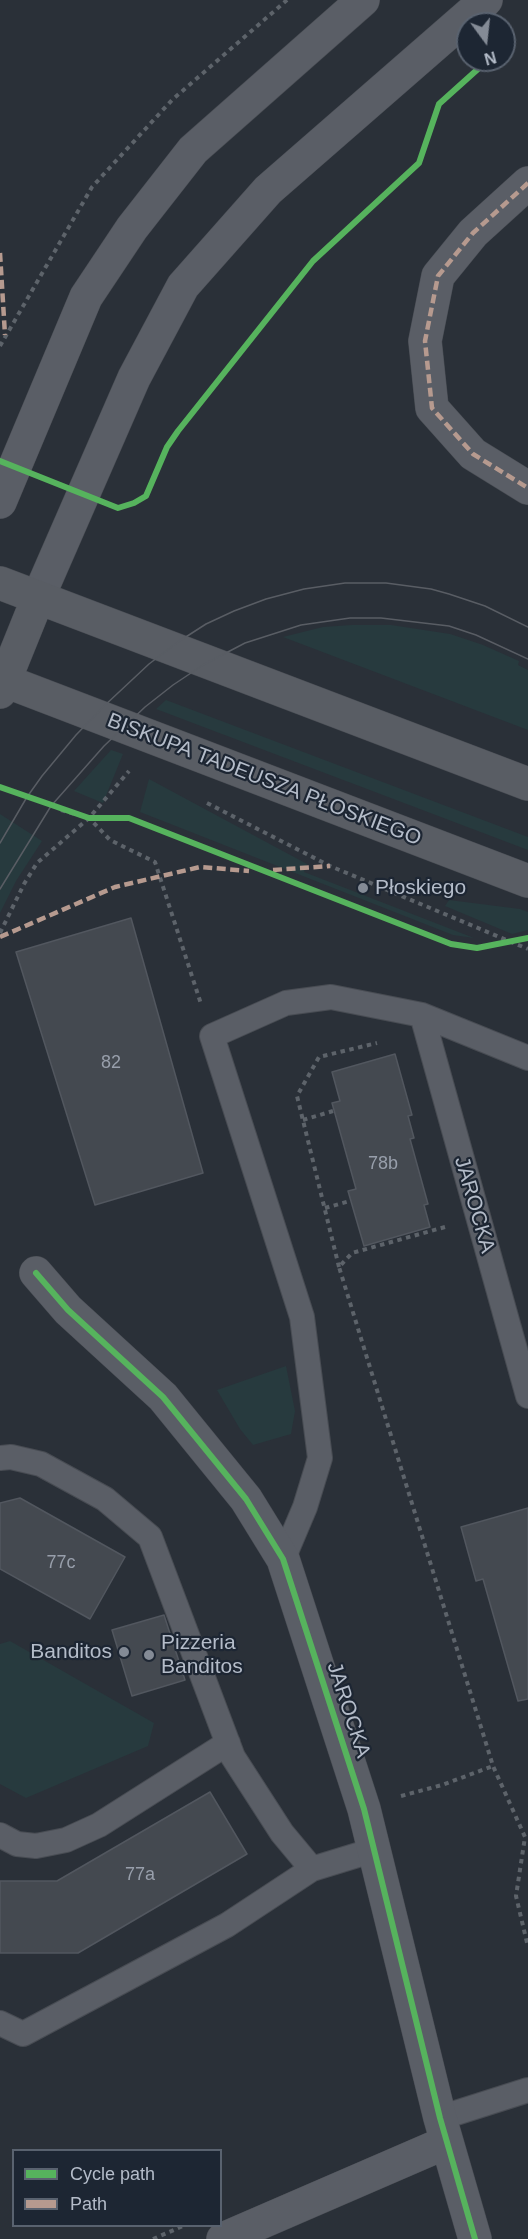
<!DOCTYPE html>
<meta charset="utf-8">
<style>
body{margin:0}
#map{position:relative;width:528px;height:2239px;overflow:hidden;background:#2a3038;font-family:Arial,sans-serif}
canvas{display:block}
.legend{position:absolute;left:12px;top:2149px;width:210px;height:78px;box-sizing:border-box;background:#1d2633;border:2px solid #59626f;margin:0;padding:8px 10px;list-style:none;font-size:18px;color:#b4bcc9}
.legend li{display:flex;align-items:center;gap:12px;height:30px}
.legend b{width:30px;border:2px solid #59626f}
.north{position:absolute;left:456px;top:12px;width:60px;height:60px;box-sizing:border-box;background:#1d2633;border:2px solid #59626f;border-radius:50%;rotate:165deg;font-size:16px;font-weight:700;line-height:24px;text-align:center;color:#b4bcc9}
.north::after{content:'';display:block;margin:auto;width:21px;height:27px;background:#848b96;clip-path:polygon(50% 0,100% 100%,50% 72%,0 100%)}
</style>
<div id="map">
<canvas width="528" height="2239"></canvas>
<ul class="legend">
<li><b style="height:8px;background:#56b35d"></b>Cycle path</li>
<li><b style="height:8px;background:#b69a8f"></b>Path</li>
</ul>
<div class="north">N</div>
</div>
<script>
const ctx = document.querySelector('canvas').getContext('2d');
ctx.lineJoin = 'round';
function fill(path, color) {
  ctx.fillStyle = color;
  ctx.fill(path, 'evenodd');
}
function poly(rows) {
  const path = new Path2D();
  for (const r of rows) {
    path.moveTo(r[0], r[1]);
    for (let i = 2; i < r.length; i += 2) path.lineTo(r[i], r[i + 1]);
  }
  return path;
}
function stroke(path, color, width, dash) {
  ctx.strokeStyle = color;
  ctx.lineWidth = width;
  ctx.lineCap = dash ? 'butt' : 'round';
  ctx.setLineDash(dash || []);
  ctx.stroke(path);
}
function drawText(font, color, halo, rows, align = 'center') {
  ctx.font = font + ' Arial,sans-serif';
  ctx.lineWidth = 4.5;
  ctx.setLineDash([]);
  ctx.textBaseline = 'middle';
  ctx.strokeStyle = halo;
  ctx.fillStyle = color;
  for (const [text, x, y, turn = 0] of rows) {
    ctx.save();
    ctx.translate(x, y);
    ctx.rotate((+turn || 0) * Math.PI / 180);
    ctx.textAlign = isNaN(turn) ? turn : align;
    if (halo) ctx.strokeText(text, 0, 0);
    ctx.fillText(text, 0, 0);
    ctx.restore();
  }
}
fill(poly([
 [352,625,391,625,450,634,483,645,519,661,518,665,528,670,528,730,283,637,323,627],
 [166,700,528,837,528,850,156,709],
 [111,750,123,754,103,803,74,791],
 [149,779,307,864,304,872,474,938,453,935,140,812],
 [0,814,42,841,16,881,0,913],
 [449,900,520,909,528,912,528,930,512,934,445,906],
 [286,1366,295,1411,291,1434,253,1445,240,1429,217,1390],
 [10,1641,154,1723,148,1746,26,1798,0,1784,0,1644]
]), '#273a3e');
const building = poly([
 [131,918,203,1173,95,1205,16,952,131,918],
 [395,1054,412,1115,408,1116,414,1138,410,1139,428,1204,424,1205,430,1227,364,1246,348,1191,356,1189,332,1103,340,1101,332,1072,395,1054],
 [20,1498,125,1557,90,1619,0,1569,0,1503,20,1498],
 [528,1508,528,1699,518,1701,483,1579,476,1581,461,1527,528,1508],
 [164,1615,185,1680,132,1696,112,1630,164,1615],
 [210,1792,247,1854,78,1953,0,1953,0,1881,57,1881,210,1792]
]);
fill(building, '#444950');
stroke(building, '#52575f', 1.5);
const service = poly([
 [422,1015,528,1396],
 [0,1458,11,1457,41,1464,105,1499,150,1537,233,1757,282,1833,312,1869],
 [283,1559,305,1507,320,1458,302,1317,212,1036,286,1003,331,997,422,1015,528,1058],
 [0,1835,17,1844,36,1846,66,1840,99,1825,228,1743],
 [0,2023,23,2034,227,1925,312,1869,374,1850],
 [440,2118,528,2090]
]);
const minor = poly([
 [528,183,473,233,438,276,425,341,432,408,473,454,528,488],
 [36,1273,68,1310,163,1397,246,1499,283,1559,364,1809,440,2118,475,2239],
 [223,2239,447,2142]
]);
const tertiary = poly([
 [0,502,86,297,132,228,193,150,363,0],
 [38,598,134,378,183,286,268,190,486,0]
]);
const secondary = poly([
 [0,583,528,784],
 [0,679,528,881],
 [0,692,38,598]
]);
stroke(service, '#484c53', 26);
stroke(minor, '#484c53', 34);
stroke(tertiary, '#484c53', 34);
stroke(secondary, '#484c53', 34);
stroke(poly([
 [0,346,92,187,172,100,287,0],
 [207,803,330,866,528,949],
 [61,810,89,818,110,840,155,862,201,1004],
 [0,933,24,884,37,863,89,818,129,771],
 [303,1120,333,1111],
 [325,1208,350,1201],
 [445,1227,352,1253,339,1267,493,1766,525,1837,516,1896,528,1947],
 [339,1267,297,1096,319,1057,377,1043],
 [401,1796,442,1785,493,1766],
 [153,2239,183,2226]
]), '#5d636a', 4, [4.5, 4.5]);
stroke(service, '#5a5e66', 24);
stroke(minor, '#5a5e66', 33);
stroke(tertiary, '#5a5e66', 33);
stroke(secondary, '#595d64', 33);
stroke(poly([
 [0,843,27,797,42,776,76,735,103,707,149,664,178,642,206,624,234,611,266,599,304,589,345,583,386,583,431,589,449,594,485,606,528,627],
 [0,889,51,806,104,746,145,707,173,685,203,665,245,643,301,625,350,618,381,618,449,626,476,635,528,659]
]), '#595d64', 1.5);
stroke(poly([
 [528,183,473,233,438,276,425,341,432,408,473,454,528,488],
 [0,253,5,335],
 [273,870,330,866],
 [0,937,115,887,200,867,249,871]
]), '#b69a8f', 4.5, [9, 4.5]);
stroke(poly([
 [0,461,118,508,134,503,146,496,167,447,178,431,313,261,419,163,439,104,488,60],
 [0,787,89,818,129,818,451,944,477,948,528,938],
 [36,1273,68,1310,163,1397,246,1499,283,1559,364,1809,440,2118,475,2239]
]), '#56b35d', 6);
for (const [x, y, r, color] of [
 [363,888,6,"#848b96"],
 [124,1652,6,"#848b96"],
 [149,1655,6,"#848b96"]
]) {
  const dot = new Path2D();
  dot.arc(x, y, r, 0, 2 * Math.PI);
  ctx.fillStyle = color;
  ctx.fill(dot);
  stroke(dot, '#1d2633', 2);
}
drawText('18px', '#989fab', null, [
 ["82",111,1063],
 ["78b",383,1164],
 ["77c",61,1563],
 ["77a",140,1875]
]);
drawText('21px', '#b4bcc9', '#1d2633', [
 ["BISKUPA TADEUSZA PŁOSKIEGO",264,780,21],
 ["JAROCKA",474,1205,74],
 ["JAROCKA",348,1710,72]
]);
drawText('21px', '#b4bcc9', '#1d2633', [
 ["Płoskiego",375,888],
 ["Pizzeria",161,1643],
 ["Banditos",161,1667],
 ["Banditos",112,1652,"right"]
], 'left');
</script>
